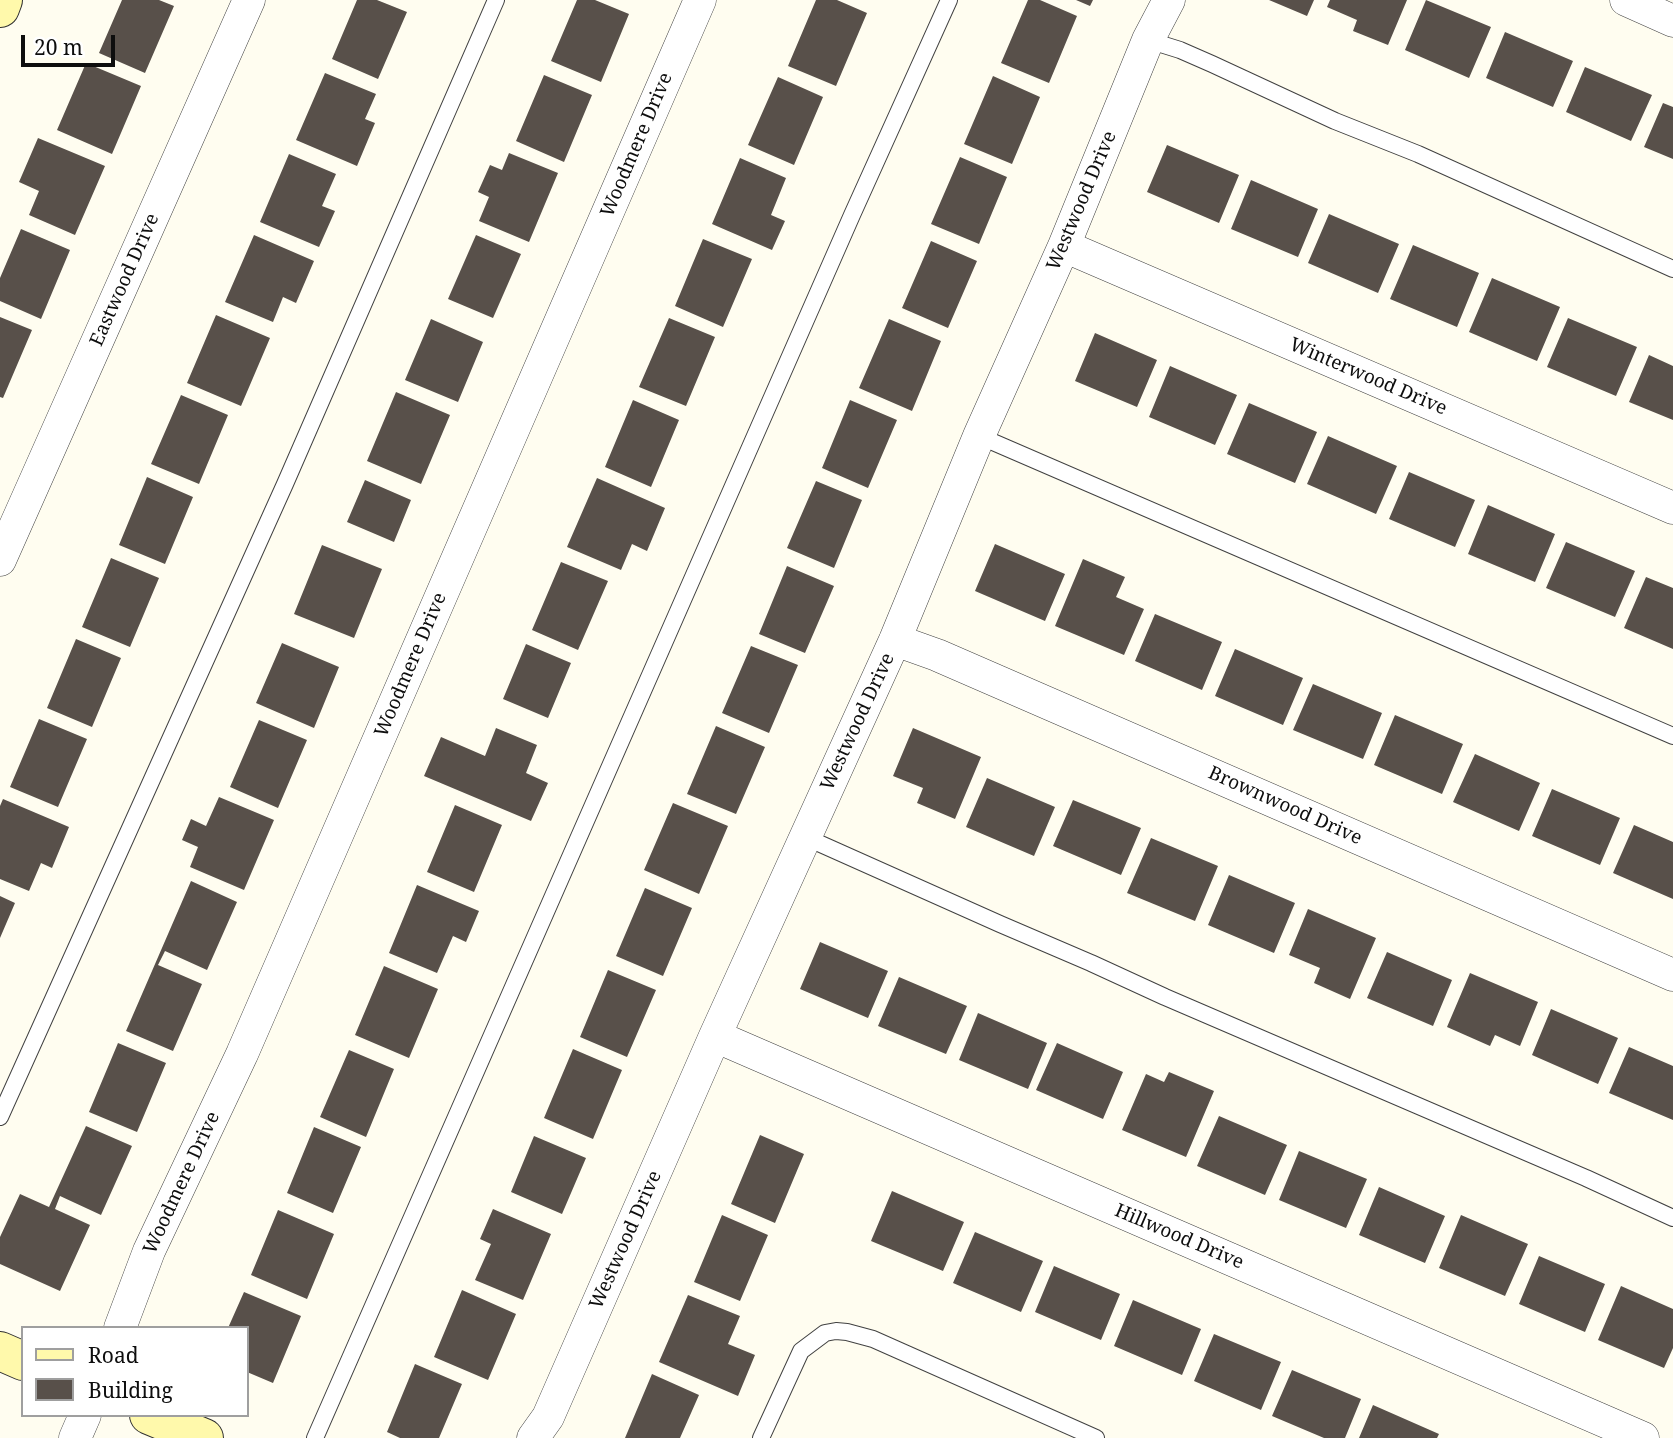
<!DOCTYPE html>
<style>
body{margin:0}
#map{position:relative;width:1673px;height:1438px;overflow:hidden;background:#fffdf0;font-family:"Noto Serif",serif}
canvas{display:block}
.legend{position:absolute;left:21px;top:1326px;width:228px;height:91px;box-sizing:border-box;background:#fff;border:2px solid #9f9f9f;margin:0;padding:9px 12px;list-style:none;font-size:21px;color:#0e0e0e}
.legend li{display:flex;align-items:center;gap:14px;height:35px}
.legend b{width:35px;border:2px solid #9f9f9f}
.scale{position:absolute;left:21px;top:35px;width:94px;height:32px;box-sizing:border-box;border:4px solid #0e0e0e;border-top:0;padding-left:9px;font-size:21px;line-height:24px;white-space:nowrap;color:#0e0e0e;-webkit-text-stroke:5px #fff;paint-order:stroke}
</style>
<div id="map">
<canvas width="1673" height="1438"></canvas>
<ul class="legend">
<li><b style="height:9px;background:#fff9ab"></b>Road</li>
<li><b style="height:19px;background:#58504a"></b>Building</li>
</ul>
<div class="scale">20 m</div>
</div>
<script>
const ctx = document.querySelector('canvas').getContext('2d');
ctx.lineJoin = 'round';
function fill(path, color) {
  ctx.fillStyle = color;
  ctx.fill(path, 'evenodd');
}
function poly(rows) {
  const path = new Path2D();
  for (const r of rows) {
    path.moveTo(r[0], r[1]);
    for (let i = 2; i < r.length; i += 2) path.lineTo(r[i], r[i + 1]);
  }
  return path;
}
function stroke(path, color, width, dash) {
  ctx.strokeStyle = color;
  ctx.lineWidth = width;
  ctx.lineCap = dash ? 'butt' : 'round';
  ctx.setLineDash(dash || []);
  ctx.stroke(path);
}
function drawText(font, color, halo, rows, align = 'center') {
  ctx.font = font + ' "Noto Serif",serif';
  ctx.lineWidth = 7;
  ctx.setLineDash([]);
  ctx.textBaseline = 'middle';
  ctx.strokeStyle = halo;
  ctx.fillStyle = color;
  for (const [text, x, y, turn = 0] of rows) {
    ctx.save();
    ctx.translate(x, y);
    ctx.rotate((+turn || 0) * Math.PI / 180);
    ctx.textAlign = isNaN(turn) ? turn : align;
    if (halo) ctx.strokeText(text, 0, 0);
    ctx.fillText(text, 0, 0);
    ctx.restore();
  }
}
fill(poly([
 [122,0,159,0,174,6,145,73,99,53],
 [357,0,377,0,407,12,378,79,332,59],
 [577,0,595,0,629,14,601,82,551,61],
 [816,0,837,0,867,13,836,86,788,66],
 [1028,0,1040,0,1077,16,1049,83,1001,63],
 [1076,0,1093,0,1090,6],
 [1269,0,1314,0,1307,16],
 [1330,0,1407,0,1388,45,1353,31,1357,20,1327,7],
 [1426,0,1491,27,1469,78,1405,50],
 [1505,32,1573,61,1553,107,1486,78],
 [86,63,141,86,112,154,57,130],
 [1585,67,1652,95,1631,141,1566,112],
 [325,73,376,94,365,119,375,123,357,166,296,140],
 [544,75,592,95,564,162,516,141],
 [993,76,1040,97,1012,164,964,144],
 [778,77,823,97,794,165,748,145],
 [1663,103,1673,107,1673,159,1644,147],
 [38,138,105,166,75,235,29,215,39,191,19,182],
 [1167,145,1239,175,1219,223,1147,192],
 [509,153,558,173,529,242,479,221,489,197,478,192,490,165,502,170],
 [289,154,336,174,322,206,335,211,319,247,260,222],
 [960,157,1007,177,979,244,931,224],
 [740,158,786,178,771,215,785,221,772,250,712,224],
 [1251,180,1318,209,1298,257,1231,229],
 [1329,214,1399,244,1378,293,1308,263],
 [21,229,70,250,41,319,0,301,0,278],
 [254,235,314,261,296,303,283,297,273,322,225,302],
 [476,235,521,254,493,318,448,299],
 [703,239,752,259,723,327,675,306],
 [931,241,977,261,948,328,902,308],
 [1413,245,1479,273,1457,327,1390,299],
 [1492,278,1560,307,1537,361,1469,332],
 [216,315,270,338,241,406,187,383],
 [0,317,32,330,3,398,0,397],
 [669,318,715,337,686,406,639,387],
 [1568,318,1637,347,1616,396,1547,367],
 [431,319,483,342,458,402,405,380],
 [889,319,941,341,912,411,859,388],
 [1095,333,1157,360,1137,407,1075,381],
 [1649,355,1673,366,1673,420,1629,402],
 [1170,366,1237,395,1215,445,1149,417],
 [396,392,450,415,421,484,367,461],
 [181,395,228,415,199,484,151,464],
 [633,400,679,420,651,487,605,467],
 [850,400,897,420,868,488,822,468],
 [1249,403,1317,432,1295,483,1227,454],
 [1328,436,1397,466,1376,514,1307,484],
 [1409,472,1475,500,1455,547,1389,519],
 [147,477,193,497,165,564,119,545],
 [597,478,665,508,647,551,632,544,621,570,567,547],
 [365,480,411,500,394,542,347,522],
 [816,481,862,500,834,568,787,548],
 [1488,505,1555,534,1535,582,1468,554],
 [1566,542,1635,571,1615,617,1546,588],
 [995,544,1065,574,1045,621,975,591],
 [322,545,382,569,354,638,294,614],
 [111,558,159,578,130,647,82,627],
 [1083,559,1125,577,1116,597,1144,609,1124,655,1055,626],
 [561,562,608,581,578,650,532,630],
 [787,566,834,586,805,653,759,634],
 [1646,577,1673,588,1673,649,1624,628],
 [1155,614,1222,642,1202,690,1135,661],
 [76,639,121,658,92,727,47,708],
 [282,643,339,667,314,728,256,703],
 [526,644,571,663,548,718,503,699],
 [751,646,798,665,769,733,722,713],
 [1235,649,1303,678,1283,725,1215,696],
 [1313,684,1382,713,1363,759,1293,730],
 [1395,715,1463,744,1442,794,1374,765],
 [39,719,87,739,58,807,10,787],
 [259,720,307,740,278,808,230,787],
 [716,726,765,747,736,814,687,794],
 [496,728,537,745,526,773,548,783,531,821,424,776,441,737,485,756],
 [913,728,981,757,955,819,917,803,923,788,893,776],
 [1475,754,1540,783,1519,831,1453,802],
 [987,778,1055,807,1034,856,966,827],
 [1552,789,1620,818,1600,865,1532,836],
 [219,797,274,820,244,890,190,867,198,847,182,840,191,819,206,826],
 [3,799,69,827,52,868,41,863,29,891,0,879,0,806],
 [1073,800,1141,828,1121,875,1053,846],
 [673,803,728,826,699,894,644,870],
 [455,805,502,825,474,892,427,872],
 [1634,825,1673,842,1673,899,1613,873],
 [1151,838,1218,866,1195,921,1127,893],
 [1229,875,1295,903,1274,953,1208,925],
 [191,881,237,902,207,970,165,951,158,965,202,984,173,1051,126,1031],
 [417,885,479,911,466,942,453,936,437,973,389,953],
 [645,888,692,908,663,976,616,956],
 [0,896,15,903,0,938],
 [1308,909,1376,938,1350,999,1314,983,1320,968,1289,955],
 [820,942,888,971,868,1018,800,989],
 [1387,952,1452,980,1433,1026,1367,998],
 [384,966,438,989,409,1058,355,1035],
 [608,970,656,990,627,1057,580,1037],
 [1470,973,1538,1002,1520,1046,1495,1035,1490,1046,1447,1027],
 [899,977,967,1006,946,1054,878,1026],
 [1551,1009,1618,1038,1598,1084,1532,1055],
 [978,1013,1047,1043,1028,1089,959,1060],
 [118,1043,166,1063,137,1132,89,1112],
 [1057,1043,1123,1072,1103,1119,1036,1090],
 [1629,1047,1673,1066,1673,1120,1609,1093],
 [573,1049,622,1070,593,1139,544,1118],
 [349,1050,394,1069,366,1137,320,1117],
 [1169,1072,1214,1091,1186,1157,1122,1130,1146,1074,1164,1082],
 [1219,1116,1287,1145,1265,1195,1197,1166],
 [86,1126,132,1146,101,1215,60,1196,55,1209,90,1225,60,1291,0,1264,0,1237,20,1194,49,1207],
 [314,1127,361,1147,333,1213,287,1193],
 [760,1135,804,1154,775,1223,731,1204],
 [534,1136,586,1158,562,1214,511,1192],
 [1299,1151,1367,1179,1346,1228,1279,1200],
 [1379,1187,1445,1216,1425,1263,1359,1235],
 [892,1191,964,1222,943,1271,871,1241],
 [493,1209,551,1234,523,1300,475,1280,491,1244,480,1239],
 [278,1210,334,1234,307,1299,251,1275],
 [722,1215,768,1235,740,1301,694,1282],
 [1461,1215,1528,1244,1505,1296,1439,1268],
 [975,1232,1043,1261,1021,1312,953,1283],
 [1539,1256,1605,1284,1585,1332,1519,1304],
 [1054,1266,1120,1294,1101,1340,1035,1312],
 [1621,1286,1673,1309,1673,1348,1664,1368,1598,1340],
 [462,1290,516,1314,488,1380,434,1357],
 [244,1292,301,1316,273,1383,247,1372,247,1328,228,1328],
 [688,1295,740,1316,728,1344,755,1355,738,1396,659,1362],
 [1133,1300,1201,1329,1182,1375,1114,1346],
 [1214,1334,1281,1362,1261,1410,1194,1381],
 [415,1364,462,1384,439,1438,400,1438,387,1432],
 [1292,1370,1361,1399,1345,1438,1324,1438,1272,1416],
 [652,1374,699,1395,680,1438,625,1438],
 [1373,1405,1439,1434,1437,1438,1359,1438]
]), '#58504a');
const lane = poly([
 [1148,40,1180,50,1212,64,1335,121,1418,154,1673,269],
 [979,436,1673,736],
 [805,837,1000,924,1091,963,1165,997,1586,1178,1673,1218],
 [0,1117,285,484,496,0],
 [315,1438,852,215,949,0],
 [761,1438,801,1351,825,1333,836,1331,847,1332,873,1339,1096,1438]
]);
const street = poly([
 [1626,0,1673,21],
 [1064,246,1673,508],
 [0,560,249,0],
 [895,640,937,655,1673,975],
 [715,1036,1643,1438],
 [120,1328,149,1251,242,1054,700,0],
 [75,1438,85,1415],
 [533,1438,548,1417,715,1036,895,640,979,436,1064,246,1148,40,1169,0]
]);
const secondary = poly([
 [0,8,3,0],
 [0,1351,23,1361],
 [149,1415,204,1438]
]);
stroke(lane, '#414141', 18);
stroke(street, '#414141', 33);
stroke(secondary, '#303030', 40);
stroke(lane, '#fff', 16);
stroke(street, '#fff', 32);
stroke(secondary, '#fff9ab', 38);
drawText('19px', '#0e0e0e', '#fff', [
 ["Woodmere Drive",637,145,-67],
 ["Westwood Drive",1082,201,-67],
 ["Eastwood Drive",125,280,-66],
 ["Winterwood Drive",1368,377,23],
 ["Woodmere Drive",411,665,-67],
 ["Westwood Drive",858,722,-65],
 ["Brownwood Drive",1285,806,24],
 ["Woodmere Drive",182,1183,-65],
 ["Hillwood Drive",1179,1237,23],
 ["Westwood Drive",626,1240,-66]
]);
</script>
